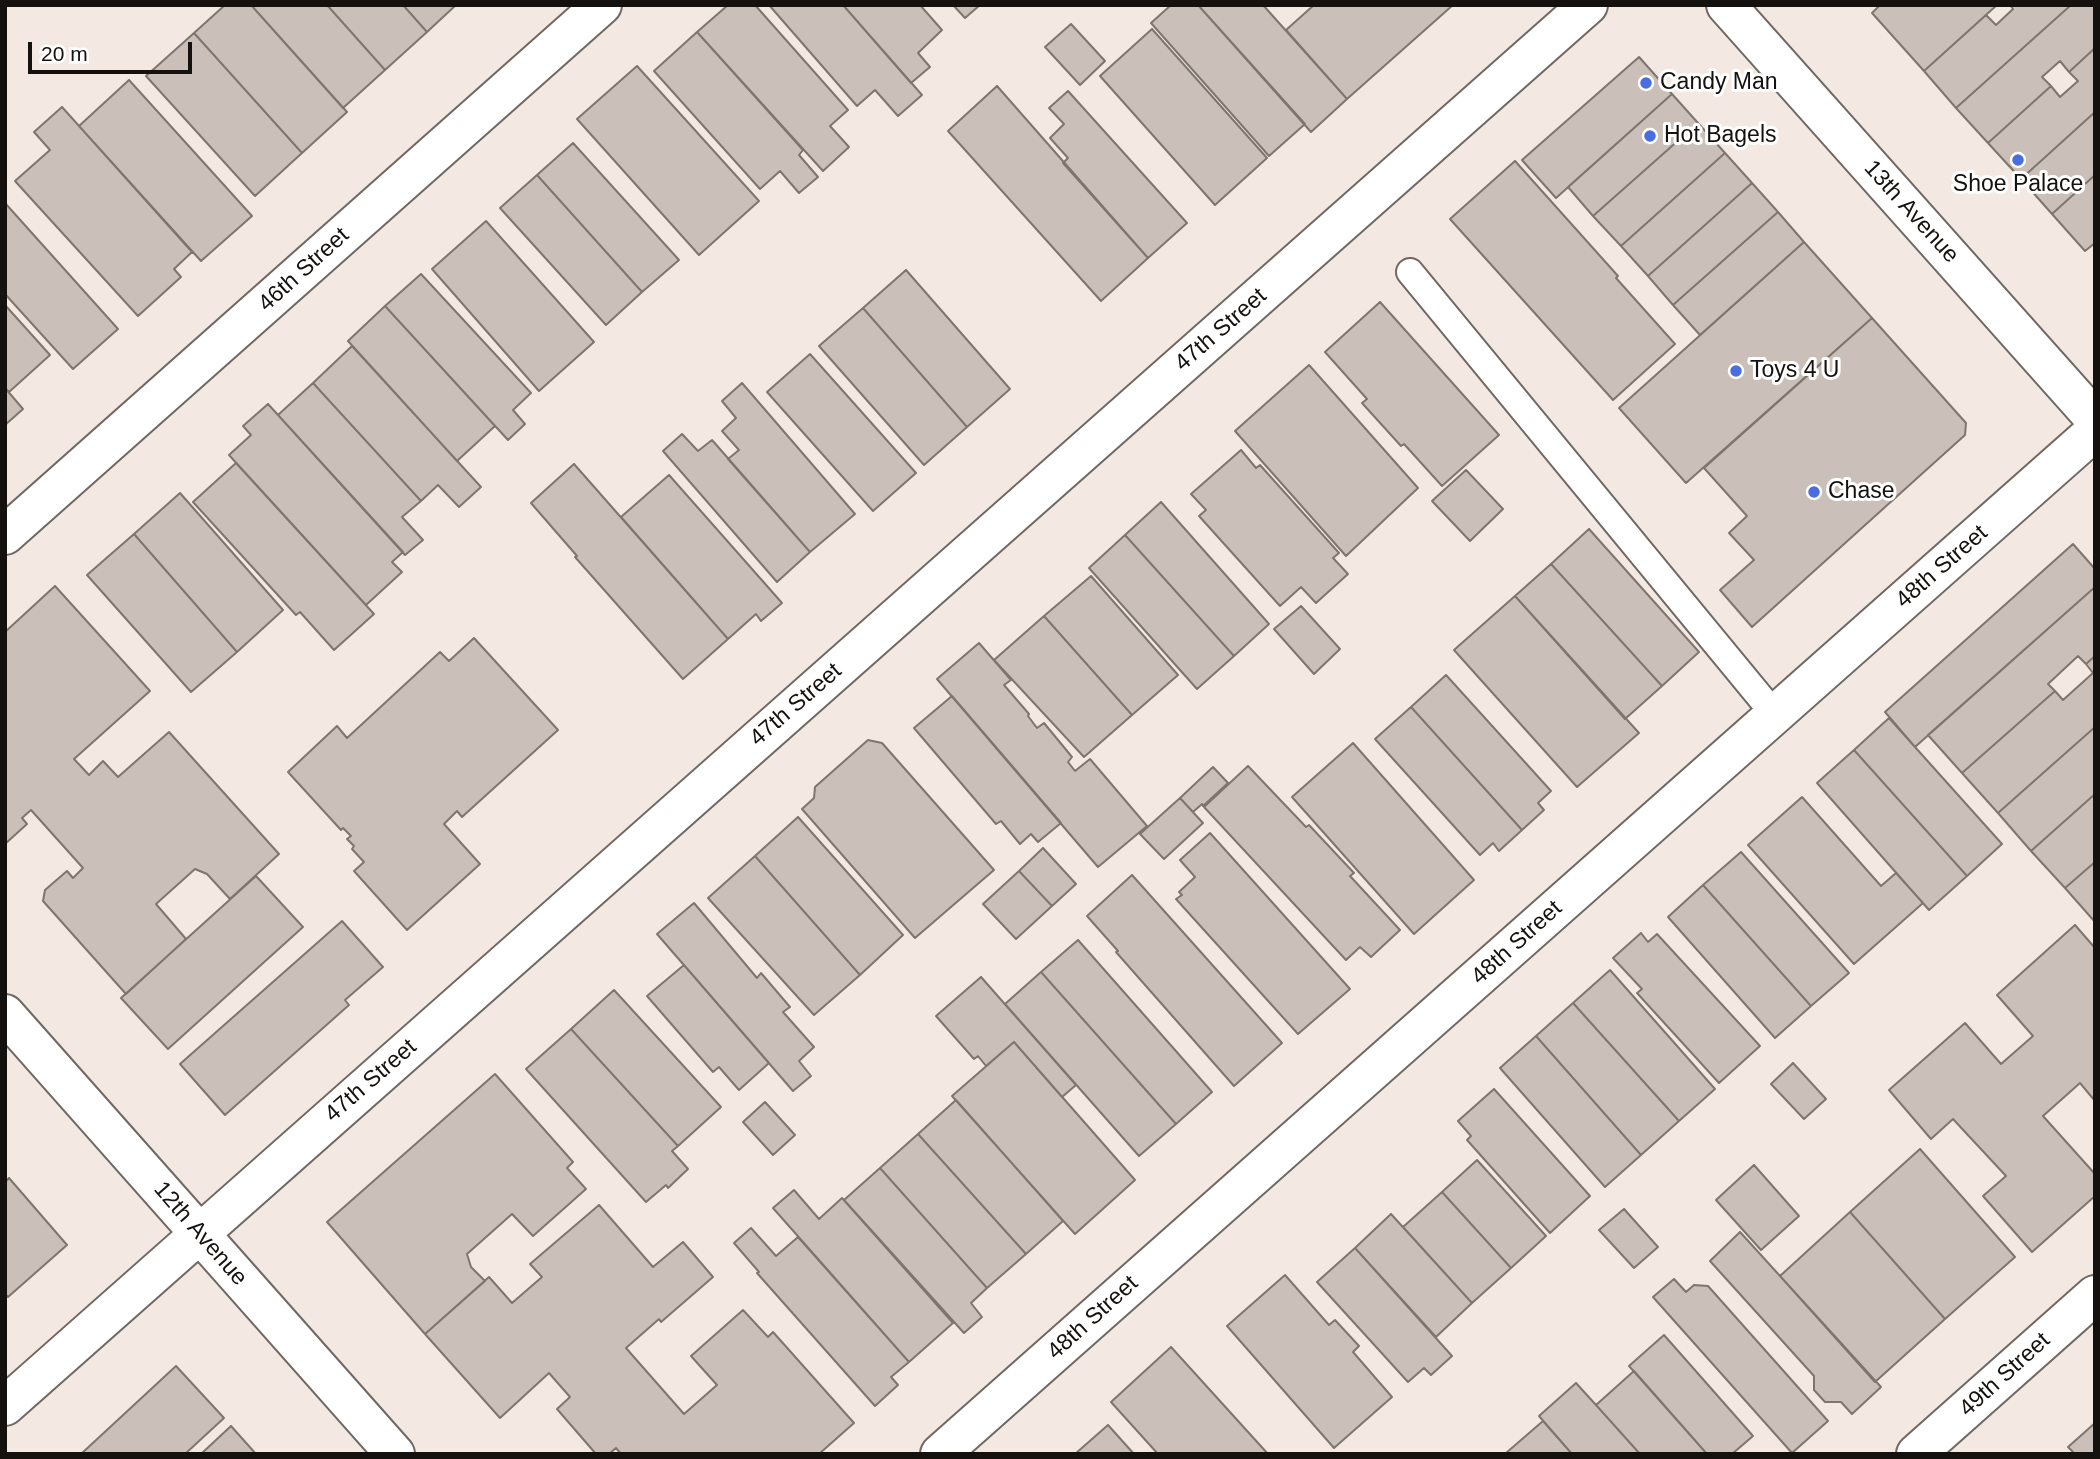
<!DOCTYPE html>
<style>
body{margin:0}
#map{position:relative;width:2100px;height:1459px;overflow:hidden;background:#f3e9e2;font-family:Helvetica,sans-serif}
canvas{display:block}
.frame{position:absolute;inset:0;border:7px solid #14110f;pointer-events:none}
.scale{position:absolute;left:28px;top:42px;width:164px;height:32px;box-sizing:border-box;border:4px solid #14110f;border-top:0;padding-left:9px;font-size:21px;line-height:24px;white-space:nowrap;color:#14110f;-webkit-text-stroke:5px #fff;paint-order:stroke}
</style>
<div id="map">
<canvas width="2100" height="1459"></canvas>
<div class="frame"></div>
<div class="scale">20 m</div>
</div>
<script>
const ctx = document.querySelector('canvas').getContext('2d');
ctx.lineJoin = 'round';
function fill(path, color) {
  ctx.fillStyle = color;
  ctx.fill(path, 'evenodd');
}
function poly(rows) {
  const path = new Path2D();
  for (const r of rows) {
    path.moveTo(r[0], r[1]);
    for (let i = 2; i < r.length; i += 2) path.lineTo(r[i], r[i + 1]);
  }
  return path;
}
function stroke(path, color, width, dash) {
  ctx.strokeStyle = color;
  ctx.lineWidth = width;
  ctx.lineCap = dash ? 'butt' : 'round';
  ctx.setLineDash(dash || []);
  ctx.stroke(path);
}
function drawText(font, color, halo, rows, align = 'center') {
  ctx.font = font + ' Helvetica,sans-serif';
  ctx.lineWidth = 6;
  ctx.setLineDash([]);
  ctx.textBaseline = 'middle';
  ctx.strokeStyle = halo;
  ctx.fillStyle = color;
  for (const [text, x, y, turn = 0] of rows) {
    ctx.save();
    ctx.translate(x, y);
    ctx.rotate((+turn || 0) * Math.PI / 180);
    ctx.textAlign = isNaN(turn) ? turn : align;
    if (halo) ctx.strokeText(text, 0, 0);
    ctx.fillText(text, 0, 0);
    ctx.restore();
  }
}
const building = poly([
 [225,5,251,5,347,112,302,153,194,33,225,5],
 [251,5,327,5,385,70,343,108,251,5],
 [327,5,403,5,427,32,385,70,327,5],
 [403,5,456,5,427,32,403,5],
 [728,5,755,5,848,110,830,126,849,147,823,171,697,32,728,5],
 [769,5,843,5,922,95,898,116,875,90,857,106,769,5],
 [843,5,920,5,942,30,918,53,930,67,911,83,843,5],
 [953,5,980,5,965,18,953,5],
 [1171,5,1198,5,1305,124,1269,156,1151,23,1171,5],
 [1198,5,1263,5,1347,99,1311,132,1198,5],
 [1314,5,1453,5,1347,99,1286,30,1314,5],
 [1880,5,1997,5,1924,71,1872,13,1880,5],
 [2010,5,2071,5,1956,108,1924,71,1986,15,1996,25,2013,9,2010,5],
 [2071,5,2095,5,2095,48,2069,72,2060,61,2042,77,2051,86,1988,143,1956,108,2071,5],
 [1071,24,1105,61,1080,85,1045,47,1071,24],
 [1152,29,1267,158,1215,205,1100,76,1152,29],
 [697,32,803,150,799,155,818,177,799,193,780,171,760,189,654,71,697,32],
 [194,33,302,153,255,196,146,76,194,33],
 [2095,48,2095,112,2021,179,1988,143,2051,86,2060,97,2078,81,2069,72,2095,48],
 [1639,57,1672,94,1556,198,1522,160,1639,57],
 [637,66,759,201,699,255,577,119,637,66],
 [129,80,252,216,201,261,79,126,129,80],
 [997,86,1148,258,1101,301,948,131,997,86],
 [1068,91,1187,223,1148,258,1063,163,1068,158,1050,138,1064,124,1049,108,1068,91],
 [1672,94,1698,123,1593,216,1568,187,1672,94],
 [62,107,192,252,174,269,181,277,138,316,15,181,50,150,34,132,62,107],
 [2095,112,2095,175,2052,214,2021,179,2095,112],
 [1698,123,1725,153,1621,246,1593,216,1698,123],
 [573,143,679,260,642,292,537,175,573,143],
 [1725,153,1752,183,1648,276,1621,246,1725,153],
 [1515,161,1618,276,1616,278,1675,344,1613,400,1450,219,1515,161],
 [537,175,642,292,606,325,500,208,537,175],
 [2095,175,2095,243,2085,251,2052,214,2095,175],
 [1752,183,1778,212,1673,305,1648,276,1752,183],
 [5,203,118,329,73,369,5,294,5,203],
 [1778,212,1804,242,1700,335,1673,305,1778,212],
 [486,221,594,342,539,391,432,269,486,221],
 [1804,242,1872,318,1686,483,1619,408,1804,242],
 [906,270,1010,389,967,427,863,308,906,270],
 [421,274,531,393,513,410,525,424,508,440,385,306,421,274],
 [1380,302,1499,435,1442,486,1404,444,1401,446,1362,403,1367,399,1325,352,1380,302],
 [5,305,50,355,9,392,5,388,5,305],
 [385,306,495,426,457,461,348,341,385,306],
 [863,308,967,427,924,465,819,346,863,308],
 [1872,318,1966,423,1965,435,1752,627,1720,590,1754,560,1729,533,1747,516,1704,468,1872,318],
 [352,346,481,487,459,507,438,485,421,501,313,383,352,346],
 [810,354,916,473,873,511,767,392,810,354],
 [1309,365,1418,488,1346,556,1235,431,1309,365],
 [313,383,421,501,402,517,423,540,405,555,278,415,313,383],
 [742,383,855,514,810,552,728,459,739,450,722,431,736,418,722,401,742,383],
 [5,388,23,409,5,425,5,388],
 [268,404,403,552,392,562,402,572,366,605,229,455,251,435,243,426,268,404],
 [682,434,698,451,712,440,810,552,777,582,663,451,682,434],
 [1241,450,1256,468,1260,465,1339,553,1333,558,1348,574,1316,603,1301,587,1280,606,1199,516,1206,510,1191,494,1241,450],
 [236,463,374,614,334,650,300,612,296,615,193,502,236,463],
 [574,464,728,639,683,679,575,557,577,556,531,503,574,464],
 [1466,470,1503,509,1470,541,1432,501,1466,470],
 [669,475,782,603,761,621,756,614,728,639,621,517,669,475],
 [180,493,283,610,237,652,134,534,180,493],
 [1161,502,1269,624,1234,656,1125,535,1161,502],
 [1589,529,1699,652,1662,686,1551,564,1589,529],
 [134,534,237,652,191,692,87,575,134,534],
 [1125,535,1234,656,1197,689,1089,568,1125,535],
 [2073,544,2095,569,2095,587,1915,747,1885,712,2073,544],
 [1551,564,1662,686,1625,719,1515,596,1551,564],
 [1091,576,1178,675,1132,715,1044,616,1091,576],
 [55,586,150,691,74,759,89,775,103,761,118,777,169,732,279,854,230,899,207,874,195,869,156,904,186,939,126,994,43,901,45,890,67,871,73,878,83,868,31,810,22,818,27,824,5,844,5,632,55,586],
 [2095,587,2095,656,2086,664,2078,656,2048,684,2055,691,1962,773,1928,735,2095,587],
 [1515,596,1639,733,1577,787,1454,650,1515,596],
 [1301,606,1340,649,1314,674,1274,629,1301,606],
 [1044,616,1132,715,1084,757,994,660,1044,616],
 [474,638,558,730,462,817,457,811,444,824,480,864,407,930,354,871,364,862,352,849,354,846,347,839,351,836,343,828,341,830,288,772,337,726,347,738,440,652,449,661,474,638],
 [979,643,1011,680,1004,685,1029,714,1028,716,1037,728,1044,723,1072,757,1068,762,1075,771,1090,759,1147,826,1098,867,937,679,979,643],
 [2095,656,2095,727,1998,813,1962,773,2055,691,2063,700,2093,673,2086,664,2095,656],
 [1446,675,1551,791,1538,803,1544,810,1522,830,1411,707,1446,675],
 [952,696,1061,823,1038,842,1031,834,1020,844,1001,821,996,824,914,728,952,696],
 [1411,707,1522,830,1499,851,1493,843,1480,855,1375,739,1411,707],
 [1889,718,2002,844,1967,876,1854,750,1889,718],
 [2095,727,2095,794,2031,851,1998,813,2095,727],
 [868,740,882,743,994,870,915,938,802,809,814,798,815,787,868,740],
 [1353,743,1474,880,1414,934,1292,797,1353,743],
 [1854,750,1967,876,1929,910,1817,783,1854,750],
 [1248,766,1306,827,1309,825,1354,873,1350,876,1400,930,1371,957,1360,947,1346,960,1204,807,1248,766],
 [1213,767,1228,783,1203,806,1202,804,1193,812,1180,798,1213,767],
 [2095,794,2095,862,2065,888,2031,851,2095,794],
 [1802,797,1881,886,1896,873,1923,903,1854,964,1748,845,1802,797],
 [1180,798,1203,823,1164,859,1140,834,1180,798],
 [798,817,903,935,860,975,755,856,798,817],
 [1210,833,1350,989,1298,1034,1176,899,1182,895,1179,892,1195,877,1180,860,1210,833],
 [1043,848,1076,884,1052,906,1019,871,1043,848],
 [1741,852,1849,973,1811,1006,1703,885,1741,852],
 [755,856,860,975,814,1015,708,898,755,856],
 [2095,862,2095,922,2065,888,2095,862],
 [1019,871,1052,906,1016,939,983,904,1019,871],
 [1132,875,1282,1043,1234,1086,1116,952,1118,951,1087,916,1132,875],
 [256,876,303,927,168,1049,121,998,256,876],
 [1703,885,1811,1006,1775,1038,1668,917,1703,885],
 [694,903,757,978,761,973,790,1007,783,1012,814,1047,799,1061,811,1076,793,1091,657,934,694,903],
 [342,921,383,967,345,1000,349,1005,225,1115,180,1064,342,921],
 [2075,925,2095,948,2095,1101,2080,1083,2043,1116,2095,1174,2095,1196,2032,1252,1983,1196,2006,1176,1953,1119,1931,1139,1889,1090,1965,1023,2001,1064,2033,1036,1997,995,2075,925],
 [1641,933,1648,942,1657,934,1760,1046,1719,1083,1637,993,1642,989,1613,958,1641,933],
 [1078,940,1212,1092,1176,1124,1041,972,1078,940],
 [684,965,769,1063,739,1090,719,1067,713,1072,647,996,684,965],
 [1610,970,1715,1089,1679,1121,1573,1003,1610,970],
 [1041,972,1176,1124,1139,1156,1005,1004,1041,972],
 [981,977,1076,1085,1062,1097,1014,1042,986,1066,978,1056,974,1059,936,1016,981,977],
 [614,990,721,1107,678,1146,571,1029,614,990],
 [1573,1003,1679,1121,1641,1155,1536,1036,1573,1003],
 [571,1029,678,1146,672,1151,688,1169,668,1188,666,1185,646,1202,526,1069,571,1029],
 [1536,1036,1641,1155,1605,1187,1500,1068,1536,1036],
 [1014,1042,1135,1180,1075,1234,952,1096,1014,1042],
 [1793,1063,1826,1099,1804,1119,1771,1084,1793,1063],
 [495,1074,573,1162,567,1168,586,1189,533,1236,512,1214,467,1254,471,1267,485,1281,425,1334,327,1222,495,1074],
 [1494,1089,1590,1196,1550,1233,1467,1140,1471,1136,1458,1121,1494,1089],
 [956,1100,1063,1221,1026,1254,918,1134,956,1100],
 [765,1102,795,1135,773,1155,743,1122,765,1102],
 [918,1134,1026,1254,987,1288,880,1168,918,1134],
 [1920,1149,2015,1257,1945,1319,1850,1212,1920,1149],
 [1477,1160,1546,1236,1511,1268,1442,1192,1477,1160],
 [1754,1165,1799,1216,1761,1250,1716,1200,1754,1165],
 [880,1168,987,1288,971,1303,982,1317,964,1333,844,1200,880,1168],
 [9,1178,67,1245,8,1297,5,1294,5,1182,9,1178],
 [794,1190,819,1219,842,1198,953,1323,909,1362,773,1208,794,1190],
 [1442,1192,1511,1268,1472,1303,1403,1227,1442,1192],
 [599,1205,653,1267,683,1242,713,1277,661,1322,659,1319,626,1348,684,1414,717,1385,691,1356,743,1310,768,1337,773,1332,854,1423,819,1454,621,1454,616,1448,609,1454,596,1454,557,1409,570,1397,549,1373,500,1418,425,1334,489,1277,512,1303,542,1277,530,1264,599,1205],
 [1624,1209,1658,1247,1634,1268,1599,1230,1624,1209],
 [1850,1212,1945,1319,1875,1382,1780,1276,1850,1212],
 [1391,1214,1472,1303,1436,1337,1355,1248,1391,1214],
 [751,1228,776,1256,798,1237,909,1362,891,1377,898,1385,875,1406,757,1273,759,1272,734,1243,751,1228],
 [1740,1232,1881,1387,1852,1414,1841,1402,1825,1402,1814,1390,1814,1376,1710,1261,1740,1232],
 [1355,1248,1452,1356,1431,1375,1424,1368,1408,1382,1317,1282,1355,1248],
 [1285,1275,1329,1325,1335,1320,1359,1346,1353,1352,1392,1397,1334,1448,1227,1326,1285,1275],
 [1674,1279,1686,1292,1694,1285,1708,1286,1828,1421,1792,1453,1653,1297,1674,1279],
 [1664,1335,1753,1436,1732,1454,1707,1454,1629,1366,1664,1335],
 [1171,1347,1268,1454,1158,1454,1111,1402,1171,1347],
 [176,1366,224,1418,185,1454,81,1454,176,1366],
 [1634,1371,1707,1454,1640,1454,1596,1405,1634,1371],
 [1576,1383,1596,1405,1640,1454,1572,1454,1539,1416,1576,1383],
 [1543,1421,1572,1454,1507,1454,1506,1453,1543,1421],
 [2095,1423,2095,1454,2075,1454,2068,1447,2095,1423],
 [1108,1425,1134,1454,1075,1454,1108,1425],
 [231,1426,256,1454,201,1454,231,1426]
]);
fill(building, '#cac0b9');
stroke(building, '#7e756f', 2);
const lane = poly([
 [1410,272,1775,715]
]);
const street = poly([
 [1726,5,2095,419],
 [5,535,602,5],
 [5,1014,395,1454],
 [5,1406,1588,5],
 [940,1454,2095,431],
 [1916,1454,2095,1295]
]);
stroke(lane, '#706862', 30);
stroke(street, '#706862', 42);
stroke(lane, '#fff', 26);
stroke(street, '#fff', 38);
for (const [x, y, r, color] of [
 [1646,83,7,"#4a6ee2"],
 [1650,136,7,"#4a6ee2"],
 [2018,160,7,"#4a6ee2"],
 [1736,371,7,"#4a6ee2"],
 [1814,492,7,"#4a6ee2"]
]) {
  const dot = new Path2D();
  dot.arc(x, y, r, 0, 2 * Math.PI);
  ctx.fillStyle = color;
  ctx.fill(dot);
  stroke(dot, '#fff', 2.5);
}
drawText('23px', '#14110f', '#fff', [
 ["Candy Man",1660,83],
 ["Hot Bagels",1664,136],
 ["Shoe Palace",2018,185,"center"],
 ["Toys 4 U",1750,371],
 ["Chase",1828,492]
], 'left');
drawText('23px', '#14110f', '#fff', [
 ["13th Avenue",1911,212,48],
 ["46th Street",304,270,-42],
 ["47th Street",1221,330,-41],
 ["48th Street",1942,567,-41],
 ["47th Street",796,705,-41],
 ["48th Street",1517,943,-42],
 ["47th Street",371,1081,-41],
 ["12th Avenue",200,1234,49],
 ["48th Street",1093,1318,-42],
 ["49th Street",2005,1375,-42]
]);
</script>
